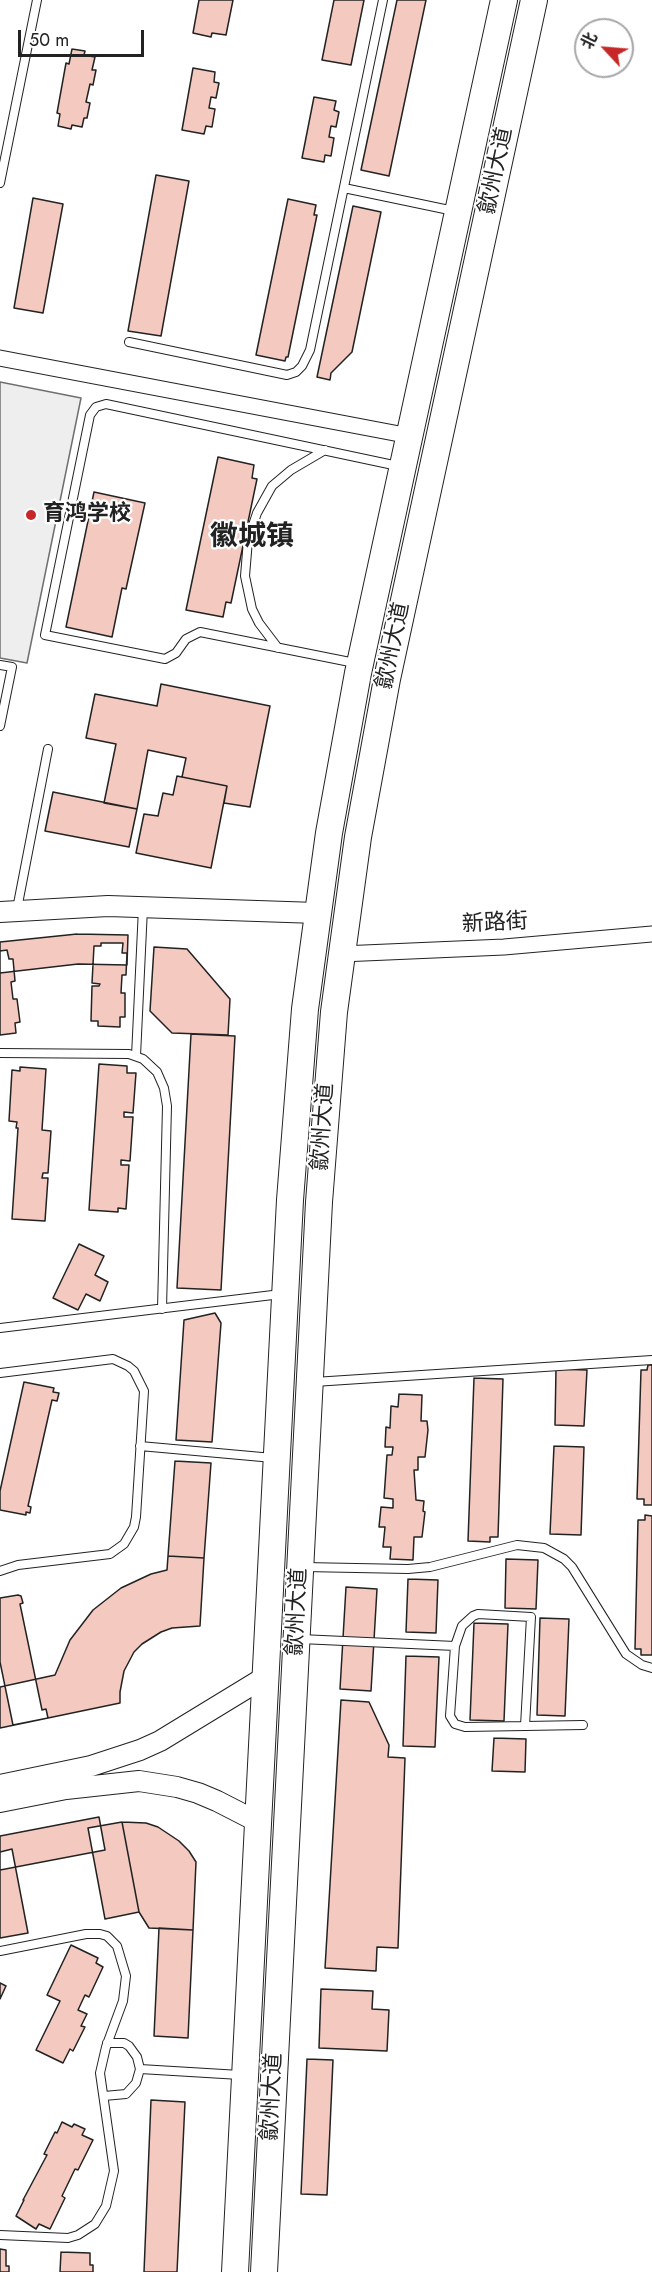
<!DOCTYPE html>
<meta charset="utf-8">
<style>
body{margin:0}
#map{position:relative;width:652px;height:2272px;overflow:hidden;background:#fff;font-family:Jost,"Noto Sans SC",sans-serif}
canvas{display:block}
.north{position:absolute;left:574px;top:18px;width:60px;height:60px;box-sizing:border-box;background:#fff;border:2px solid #a7a7a7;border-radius:50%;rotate:296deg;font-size:16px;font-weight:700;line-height:24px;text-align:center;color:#222}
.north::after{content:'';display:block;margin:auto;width:21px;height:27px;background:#c62828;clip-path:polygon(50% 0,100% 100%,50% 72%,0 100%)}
.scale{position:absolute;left:18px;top:30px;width:126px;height:27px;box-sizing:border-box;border:3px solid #222;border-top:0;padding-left:8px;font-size:18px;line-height:21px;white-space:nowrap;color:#222;-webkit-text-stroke:4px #fff;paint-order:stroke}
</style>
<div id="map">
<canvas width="652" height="2272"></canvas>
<div class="north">北</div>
<div class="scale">50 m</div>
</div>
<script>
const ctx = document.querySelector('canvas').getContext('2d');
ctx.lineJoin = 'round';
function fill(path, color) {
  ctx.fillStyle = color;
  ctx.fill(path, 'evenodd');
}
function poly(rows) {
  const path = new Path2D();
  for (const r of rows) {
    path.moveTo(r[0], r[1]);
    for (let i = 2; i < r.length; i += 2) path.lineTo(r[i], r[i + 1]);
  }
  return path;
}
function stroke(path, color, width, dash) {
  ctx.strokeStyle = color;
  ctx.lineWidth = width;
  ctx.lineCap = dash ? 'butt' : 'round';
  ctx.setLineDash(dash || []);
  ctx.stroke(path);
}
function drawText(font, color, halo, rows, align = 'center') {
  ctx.font = font + ' Jost,"Noto Sans SC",sans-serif';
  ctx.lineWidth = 4.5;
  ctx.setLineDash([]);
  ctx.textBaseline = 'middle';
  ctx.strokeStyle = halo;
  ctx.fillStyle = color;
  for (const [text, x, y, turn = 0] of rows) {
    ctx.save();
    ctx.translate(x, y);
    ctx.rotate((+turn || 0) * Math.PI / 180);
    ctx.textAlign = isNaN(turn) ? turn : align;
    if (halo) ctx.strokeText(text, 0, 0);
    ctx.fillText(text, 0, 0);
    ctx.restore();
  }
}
const green = poly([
 [0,382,81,398,27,663,0,658,0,382]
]);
fill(green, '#eee');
stroke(green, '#6f6f6f', 1.5);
const building = poly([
 [199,0,233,0,226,35,212,33,211,37,193,33,199,0],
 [334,0,364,0,351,65,322,60,334,0],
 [397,0,426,0,389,176,361,170,397,0],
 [72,49,85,51,84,55,95,57,92,70,96,70,93,85,90,84,86,102,90,103,87,118,84,118,82,127,72,125,71,129,58,126,60,114,57,113,66,63,69,64,72,49],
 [193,68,215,72,214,82,219,83,216,98,211,97,209,108,215,109,212,127,206,126,204,134,182,130,193,68],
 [314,97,336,101,334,110,339,112,336,127,331,126,329,137,334,138,331,156,325,155,324,162,302,158,314,97],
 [156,175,189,181,161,336,128,331,156,175],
 [33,198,63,204,43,313,14,308,33,198],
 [288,199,316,205,314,215,317,215,288,357,286,357,285,361,256,355,288,199],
 [353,206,381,212,352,352,331,373,330,380,317,377,353,206],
 [218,457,254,465,252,478,257,479,231,603,226,602,223,617,186,610,218,457],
 [94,492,145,503,126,589,122,588,112,637,66,627,94,492],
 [161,684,270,706,250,807,224,803,227,786,182,777,186,758,148,750,137,809,104,803,116,744,86,738,95,694,157,706,161,684],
 [177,776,227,786,211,868,136,853,144,814,158,816,163,793,173,795,177,776],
 [53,792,137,809,129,847,45,831,53,792],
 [77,934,128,935,127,965,78,964,0,973,0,942,77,934],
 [101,943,123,943,122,953,127,953,126,975,122,975,121,993,125,993,125,1017,120,1017,120,1027,98,1026,98,1021,91,1021,92,986,99,986,100,984,92,983,94,946,101,946,101,943],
 [154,947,187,949,230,999,228,1035,172,1033,150,1011,154,947],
 [7,950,9,959,13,959,15,981,11,982,13,999,17,999,20,1022,15,1023,16,1033,0,1035,0,951,7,950],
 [191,1034,235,1036,221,1290,177,1288,191,1034],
 [99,1064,127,1066,127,1073,136,1073,133,1113,124,1112,124,1117,133,1117,130,1161,121,1160,121,1165,129,1165,126,1209,118,1208,118,1212,89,1210,99,1064],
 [20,1067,46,1069,42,1130,51,1131,48,1173,43,1173,42,1178,48,1178,45,1221,12,1219,18,1128,16,1128,17,1122,9,1121,12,1070,20,1071,20,1067],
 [79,1244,104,1256,95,1275,108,1282,100,1301,86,1294,78,1310,53,1298,79,1244],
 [215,1313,221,1323,212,1442,176,1440,184,1320,215,1313],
 [648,1365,652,1365,652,1505,644,1505,644,1499,637,1499,641,1370,647,1370,648,1365],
 [556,1369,587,1370,584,1426,555,1425,556,1369],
 [474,1378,503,1379,498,1537,490,1537,490,1542,468,1541,474,1378],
 [24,1382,54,1388,53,1392,59,1393,57,1401,52,1400,28,1506,31,1507,30,1513,26,1512,26,1515,0,1510,0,1491,24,1382],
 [399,1394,422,1395,421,1421,427,1421,428,1430,425,1457,418,1457,418,1470,414,1470,416,1500,424,1501,423,1511,425,1512,422,1537,414,1537,413,1560,390,1559,391,1547,383,1547,385,1527,379,1527,381,1507,393,1508,393,1499,384,1498,387,1455,392,1455,393,1447,385,1447,386,1427,390,1428,391,1406,398,1407,399,1394],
 [554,1446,584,1447,581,1535,550,1534,554,1446],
 [175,1461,211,1463,204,1558,168,1556,175,1461],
 [645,1515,652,1516,652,1655,641,1655,641,1649,635,1649,638,1520,645,1520,645,1515],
 [168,1556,204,1558,200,1626,172,1628,161,1632,142,1644,134,1652,124,1671,120,1692,120,1703,0,1728,0,1687,55,1675,70,1640,93,1610,121,1588,151,1574,167,1570,168,1556],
 [506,1559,538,1560,536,1609,505,1608,506,1559],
 [408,1579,438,1580,436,1633,406,1632,408,1579],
 [346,1587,377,1589,371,1691,340,1689,346,1587],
 [18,1595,21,1596,23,1603,20,1604,42,1710,46,1709,48,1718,13,1725,0,1662,0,1598,18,1595],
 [540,1618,569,1619,565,1716,537,1715,540,1618],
 [474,1623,508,1624,504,1721,470,1720,474,1623],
 [406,1656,439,1657,435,1747,403,1746,406,1656],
 [341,1700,369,1702,389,1745,388,1757,405,1758,398,1948,377,1947,376,1971,325,1968,341,1700],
 [494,1738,526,1739,525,1772,492,1771,494,1738],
 [99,1817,105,1850,0,1870,0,1836,99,1817],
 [122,1822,146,1823,158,1827,179,1841,189,1851,196,1862,193,1930,149,1928,139,1912,122,1822],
 [122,1822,139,1912,105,1919,88,1828,122,1822],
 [12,1849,28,1933,0,1938,0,1852,12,1849],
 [159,1928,193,1930,188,2038,154,2036,159,1928],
 [71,1945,98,1958,96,1963,103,1967,89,1997,85,1995,78,2010,87,2014,81,2026,85,2027,73,2051,70,2049,63,2063,36,2050,60,2001,47,1995,71,1945],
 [0,1983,6,1986,0,1999,0,1983],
 [321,1989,373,1991,372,2009,389,2010,387,2051,319,2048,321,1989],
 [307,2059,333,2060,327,2195,301,2194,307,2059],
 [151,2100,185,2102,177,2272,144,2272,151,2100],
 [62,2122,72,2127,74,2124,85,2129,82,2135,93,2140,78,2170,75,2169,62,2196,65,2198,50,2229,39,2224,36,2229,16,2216,24,2200,23,2200,47,2155,44,2154,55,2132,57,2133,62,2122],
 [0,2249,6,2250,6,2266,9,2266,9,2272,0,2272,0,2249],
 [61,2252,90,2253,90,2265,93,2265,93,2272,60,2272,61,2252]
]);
fill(building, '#f3c9c0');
stroke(building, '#222', 1.5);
const service = poly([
 [0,183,37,0],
 [344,188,454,211],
 [129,342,287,375,296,372,302,366,310,350,383,0],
 [278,648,259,623,252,609,245,576,248,540,257,513,272,486,291,470,325,450],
 [355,663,200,632,186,639,176,653,165,659,45,635,90,415,96,407,106,404,398,466],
 [0,665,12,667,0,726],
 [17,909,48,749],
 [0,1053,129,1054,143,1059,157,1072,164,1088,167,1106,162,1309],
 [136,1056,143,908],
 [0,1328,281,1294],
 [0,1373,113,1359,128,1366,134,1371,144,1391,136,1517,134,1527,124,1544,110,1554,18,1565,0,1571],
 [314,1382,652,1360],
 [140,1446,273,1458],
 [304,1567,408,1569,430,1567,517,1545,544,1548,564,1559,572,1567,626,1654,642,1665,652,1668],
 [300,1639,455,1646],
 [525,1726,531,1617,478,1614,473,1616,462,1626,455,1646,450,1716,455,1724,465,1727,525,1726,583,1725],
 [0,1951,86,1934,100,1934,107,1936,117,1946,126,1976,123,2001,106,2047,100,2073,114,2171,106,2206,95,2224,78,2235,68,2238,0,2235],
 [140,2069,240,2075],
 [104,2096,126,2094,136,2083,140,2069,137,2057,129,2046,124,2043,107,2043]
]);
const minor = poly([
 [0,358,410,436],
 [341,954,504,947,652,934]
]);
const tertiary = poly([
 [0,912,108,906,317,913],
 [0,1785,91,1766,140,1750,160,1741,265,1677],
 [0,1802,66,1789,139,1781,177,1787,198,1793,217,1801,258,1822]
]);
const trunk = poly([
 [235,2272,290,1200,305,1009,329,833,358,673,504,0],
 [264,2272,319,1202,334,1012,358,837,387,679,534,0]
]);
stroke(service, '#222', 10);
stroke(minor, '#222', 17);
stroke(tertiary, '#222', 22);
stroke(trunk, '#222', 28);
stroke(service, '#fff', 8);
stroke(minor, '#fff', 15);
stroke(tertiary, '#fff', 20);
stroke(trunk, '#fff', 26);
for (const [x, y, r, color] of [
 [31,515,6,"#c62828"]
]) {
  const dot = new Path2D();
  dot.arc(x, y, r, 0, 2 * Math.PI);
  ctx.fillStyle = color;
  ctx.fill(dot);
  stroke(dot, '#fff', 2);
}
drawText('22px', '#222', '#fff', [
 ["歙州大道",497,171,-78],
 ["歙州大道",394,646,-78],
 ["新路街",495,924,-3],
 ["歙州大道",324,1127,-86],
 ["歙州大道",298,1612,-87],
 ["歙州大道",273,2097,-87]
]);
drawText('bold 22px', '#222', '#fff', [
 ["育鸿学校",43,515]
], 'left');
drawText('bold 28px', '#222', '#fff', [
 ["徽城镇",252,538]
]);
</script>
